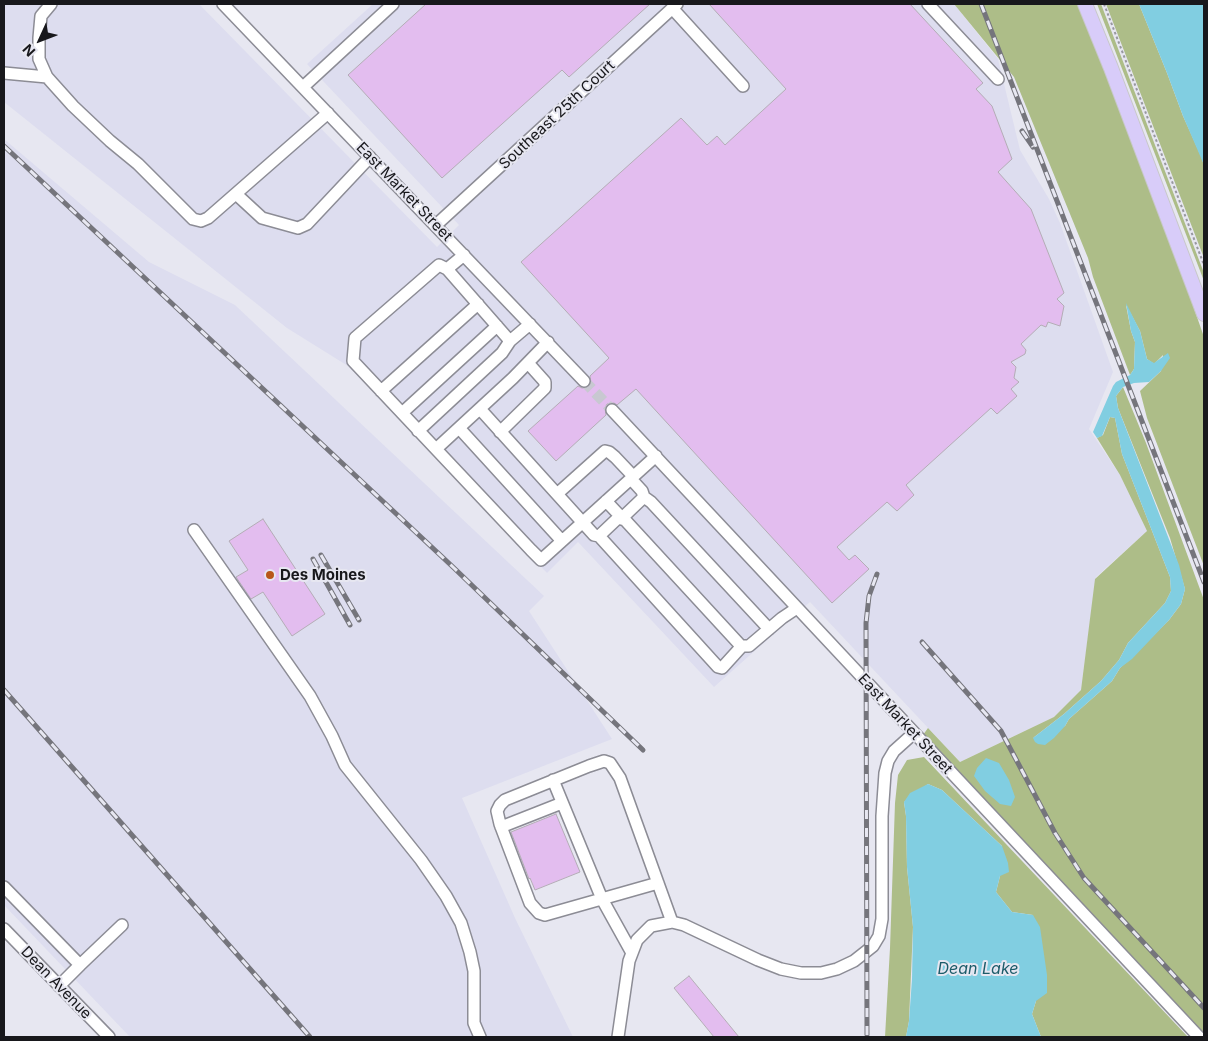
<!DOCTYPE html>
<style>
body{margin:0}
#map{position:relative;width:1208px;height:1041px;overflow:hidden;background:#e7e7f1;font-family:Inter,sans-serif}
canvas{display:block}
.frame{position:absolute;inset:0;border:5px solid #18181c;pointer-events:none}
.north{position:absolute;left:15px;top:15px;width:50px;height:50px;-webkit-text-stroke:4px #e7e7f1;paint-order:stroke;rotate:227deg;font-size:14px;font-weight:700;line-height:20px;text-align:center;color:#18181c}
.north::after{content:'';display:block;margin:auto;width:18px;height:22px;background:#18181c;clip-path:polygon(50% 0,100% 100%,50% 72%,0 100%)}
</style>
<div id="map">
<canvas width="1208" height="1041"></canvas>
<div class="frame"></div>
<div class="north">N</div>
</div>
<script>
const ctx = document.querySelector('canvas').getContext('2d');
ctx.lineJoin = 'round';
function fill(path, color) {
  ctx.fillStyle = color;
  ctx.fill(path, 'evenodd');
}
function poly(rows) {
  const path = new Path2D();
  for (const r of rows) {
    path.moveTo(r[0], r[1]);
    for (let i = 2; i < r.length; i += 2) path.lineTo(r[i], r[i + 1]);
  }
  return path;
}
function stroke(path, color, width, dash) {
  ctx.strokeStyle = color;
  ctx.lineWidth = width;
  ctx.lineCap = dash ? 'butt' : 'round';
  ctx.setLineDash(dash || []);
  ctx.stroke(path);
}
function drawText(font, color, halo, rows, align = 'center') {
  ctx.font = font + ' Inter,sans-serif';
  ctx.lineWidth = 4;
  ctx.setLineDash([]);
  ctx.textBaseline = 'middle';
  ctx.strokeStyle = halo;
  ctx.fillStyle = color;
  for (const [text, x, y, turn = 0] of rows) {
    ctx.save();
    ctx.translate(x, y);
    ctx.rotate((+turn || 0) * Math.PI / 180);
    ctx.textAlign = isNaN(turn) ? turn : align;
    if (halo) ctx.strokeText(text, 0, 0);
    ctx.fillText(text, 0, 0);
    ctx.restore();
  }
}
fill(poly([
 [4,4,199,4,437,247,459,225,307,64,373,4,954,4,998,59,1020,150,1049,199,1060,223,1113,372,1089,429,1120,475,1147,531,1096,577,1081,690,1054,717,960,762,810,602,714,687,578,542,547,573,348,366,287,328,4,102],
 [4,139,149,262,235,305,544,596,529,611,612,739,462,798,515,918,573,1037,130,1037,4,905]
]), '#ddddef');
fill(poly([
 [954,4,1079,4,1164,223,1204,337,1204,566,1147,418,1140,391,1161,371,1163,355,1154,364,1147,359,1140,331,1126,305,1131,331,1135,342,1134,369,1130,375,1093,277,1088,258,1014,77],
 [1097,4,1101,4,1204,273,1204,281],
 [1106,4,1139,4,1167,73,1183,116,1201,156,1204,165,1204,258],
 [1123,387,1146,443,1204,600,1204,1034,1062,885,923,735,928,728,960,762,1054,717,1081,690,1095,579,1147,531,1120,475,1097,438,1103,435,1110,417,1115,418,1122,454,1170,577,1171,591,1165,603,1128,643,1119,660,1101,681,1064,714,1033,738,1065,726,1069,719,1112,681,1120,668,1169,620,1181,604,1185,589,1170,538,1118,408,1116,396],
 [924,757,1188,1037,1041,1037,1032,1014,1036,1001,1033,915,1012,912,996,892,1000,876,1002,846,942,790,928,784,904,802,906,816,907,867,913,927,909,1021,906,1037,885,1037,890,948,895,803,898,775,907,760]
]), '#adbd88');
fill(poly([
 [1139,4,1204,4,1204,165,1183,116,1167,73],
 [1126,303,1140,331,1147,359,1154,363,1168,353,1170,358,1161,371,1149,382,1134,383,1123,387,1116,396,1118,408,1179,565,1185,589,1181,604,1169,620,1132,659,1120,668,1112,681,1069,719,1065,726,1054,738,1045,745,1038,744,1035,742,1033,738,1064,714,1101,681,1119,660,1128,643,1165,603,1171,591,1170,577,1122,454,1115,418,1110,417,1102,436,1097,438,1093,432,1113,386,1116,382,1130,375,1134,369,1135,342,1131,331],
 [986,758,999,763,1009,780,1015,797,1011,806,1000,804,985,791,974,776,977,768],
 [928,784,942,790,1002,846,1008,863,1009,872,1000,876,996,892,1012,912,1033,915,1040,927,1047,975,1047,993,1036,1001,1032,1014,1041,1037,906,1037,909,1021,912,979,913,927,907,867,906,816,904,802,910,793]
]), '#81cee1');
const building = poly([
 [426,4,650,4,569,77,562,70,442,178,348,75,426,4],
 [709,4,910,4,983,83,976,89,992,106,1012,159,998,172,1031,209,1064,293,1057,299,1064,306,1060,326,1048,322,1046,327,1041,325,1021,344,1026,350,1025,354,1011,362,1016,367,1014,378,1019,382,1011,389,1017,396,997,414,991,408,906,485,914,495,897,511,887,502,837,547,849,560,855,555,869,569,832,603,636,389,617,405,614,403,607,404,605,408,606,415,556,461,528,431,578,386,582,388,589,387,591,383,590,376,609,358,521,262,681,118,707,145,717,136,725,145,786,89,709,4],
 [263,519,325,614,292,636,263,592,251,599,236,577,248,570,229,541,263,519],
 [556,814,580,872,535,890,530,878,529,879,511,832,556,814],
 [689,976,739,1037,714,1037,674,988,689,976]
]);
fill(building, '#e3bdef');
stroke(building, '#b4adb6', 1);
stroke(poly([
 [584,381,612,410]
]), '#c8c8d1', 11, [11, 5.5]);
const minor = poly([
 [51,4,41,16,39,38,39,59,47,77,73,106,110,141,138,164,193,219,201,221,208,218,328,113],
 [223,4,584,381],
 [928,4,998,79],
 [672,8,743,86],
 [4,73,47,77],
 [303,87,393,4],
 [236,194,262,218,298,228,307,224,370,157],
 [436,225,677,4],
 [464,255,447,269,439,265,355,338,353,361,531,550,541,560,656,456],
 [447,269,510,341],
 [381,391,478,304],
 [480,409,594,535,599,536,618,518,625,520,741,646,749,646,782,618,797,608],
 [612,410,1199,1037],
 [402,413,497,326],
 [459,428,562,541],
 [418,431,502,353,510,341,530,324],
 [500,432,545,388,545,382,528,363],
 [436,449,513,378,548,342],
 [557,494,605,451,609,452,615,457,633,476],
 [644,497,651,502,769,629],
 [606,501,622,518,644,497,642,491,631,479],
 [194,530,310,696,332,736,345,765,421,860,446,896,461,923,470,952,474,971,474,1023,480,1037],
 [599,536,718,667,722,668,742,646],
 [553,780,602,899,632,953],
 [501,827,562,803],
 [658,883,545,915,539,913,530,903,500,824,497,811,500,805,505,800,589,766,604,761,610,763,620,778,672,922],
 [4,887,80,965,59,986],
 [4,929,109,1037],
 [80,965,122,925],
 [618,1037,629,961,637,940,651,926,672,922,684,925,758,960,781,969,801,973,821,973,837,969,854,961,873,946,879,936,882,919,882,816,885,773,888,761,894,751,914,733]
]);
const major = poly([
 [1085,4,1111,68,1204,314]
]);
stroke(minor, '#8c8c95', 14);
stroke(major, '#c8c8c9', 16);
stroke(poly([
 [1104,4,1204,265]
]), '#97979f', 2, [2.5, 2.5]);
stroke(minor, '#fff', 11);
stroke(major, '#d8ccf9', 14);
const rail = poly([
 [981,4,1204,582],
 [1022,131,1033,147],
 [4,146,454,568,643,750],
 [321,555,359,620],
 [313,559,350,625],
 [922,642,1001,731,1055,833,1084,878,1204,1008],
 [4,690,310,1037],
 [867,1035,866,623,869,596,877,574]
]);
stroke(rail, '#75757c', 5);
stroke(rail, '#e7e7f1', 3, [9]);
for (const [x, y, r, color] of [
 [270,575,5,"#b85718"]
]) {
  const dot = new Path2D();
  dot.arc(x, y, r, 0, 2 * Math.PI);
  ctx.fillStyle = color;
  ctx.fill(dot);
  stroke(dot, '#e7e7f1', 2);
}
drawText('15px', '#18181c', '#e7e7f1', [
 ["Southeast 25th Court",557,115,-43],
 ["East Market Street",404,192,46],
 ["East Market Street",905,724,47],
 ["Dean Avenue",56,983,46]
]);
drawText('bold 15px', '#18181c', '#e7e7f1', [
 ["Des Moines",280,575]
], 'left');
drawText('italic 16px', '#1c5c6a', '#e7e7f1', [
 ["Dean Lake",978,969]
]);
</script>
